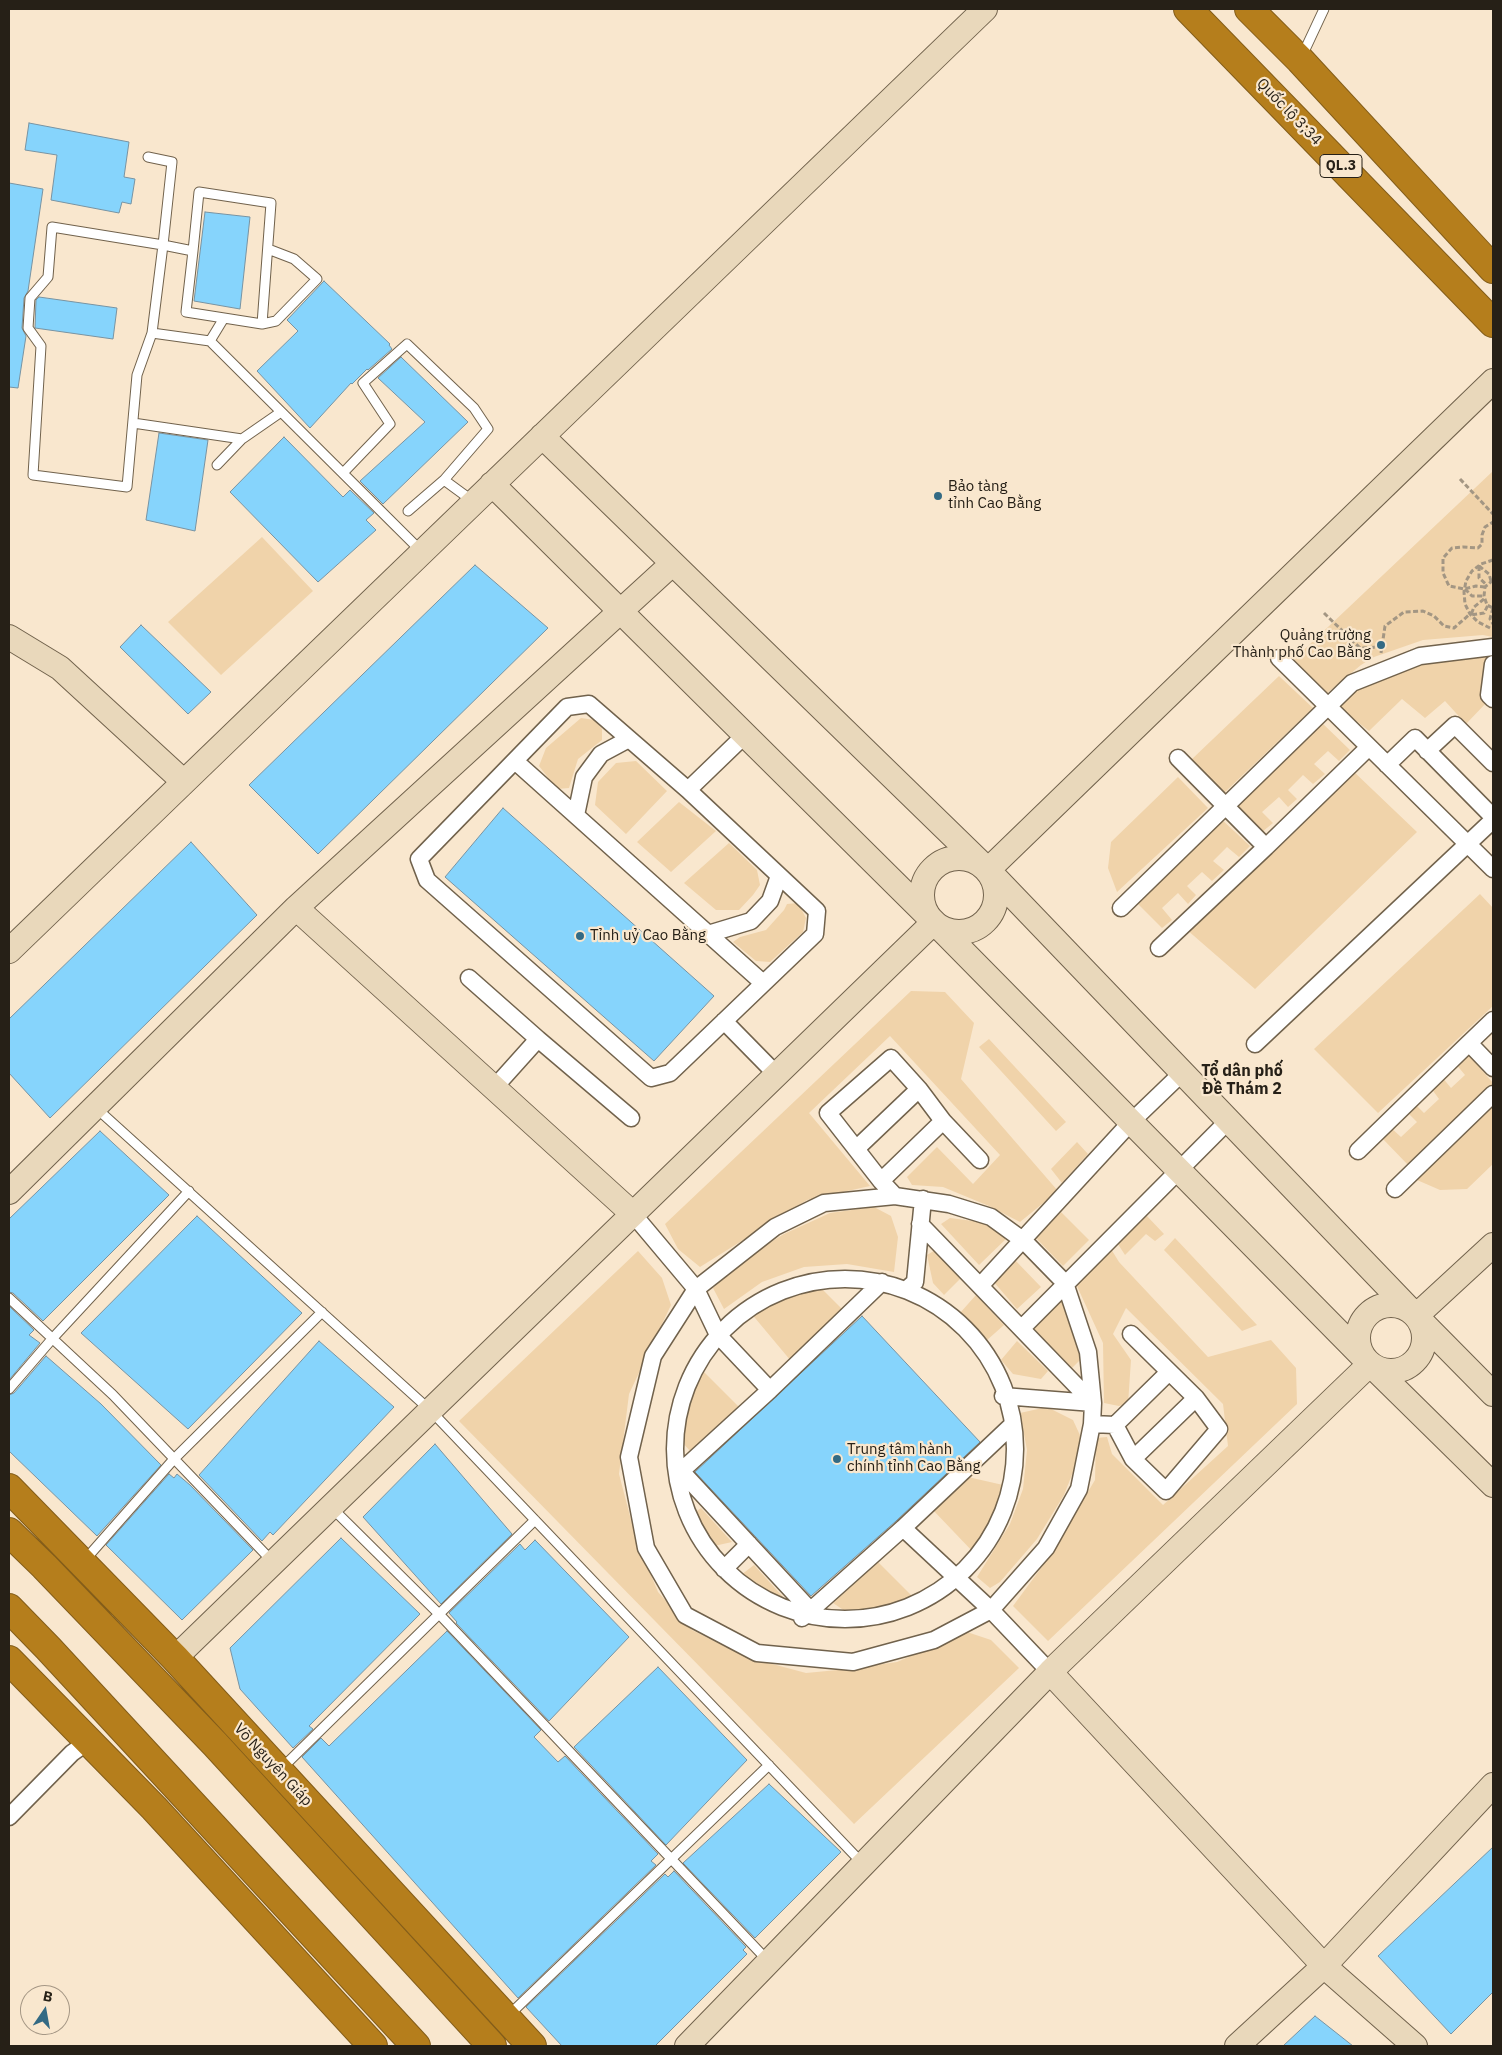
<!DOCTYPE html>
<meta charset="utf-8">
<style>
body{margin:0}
#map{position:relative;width:1502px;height:2055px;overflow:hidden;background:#f9e7ce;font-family:"IBM Plex Sans",sans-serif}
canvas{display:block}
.frame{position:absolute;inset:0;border:10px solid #262017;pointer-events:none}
.north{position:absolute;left:20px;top:1985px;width:50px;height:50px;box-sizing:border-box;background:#f9e7ce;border:1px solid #a59785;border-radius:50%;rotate:12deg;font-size:14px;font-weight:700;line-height:20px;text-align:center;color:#262017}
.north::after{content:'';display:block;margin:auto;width:18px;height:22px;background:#336a84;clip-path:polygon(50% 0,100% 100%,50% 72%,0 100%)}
</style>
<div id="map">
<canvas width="1502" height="2055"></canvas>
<div class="frame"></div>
<div class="north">B</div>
</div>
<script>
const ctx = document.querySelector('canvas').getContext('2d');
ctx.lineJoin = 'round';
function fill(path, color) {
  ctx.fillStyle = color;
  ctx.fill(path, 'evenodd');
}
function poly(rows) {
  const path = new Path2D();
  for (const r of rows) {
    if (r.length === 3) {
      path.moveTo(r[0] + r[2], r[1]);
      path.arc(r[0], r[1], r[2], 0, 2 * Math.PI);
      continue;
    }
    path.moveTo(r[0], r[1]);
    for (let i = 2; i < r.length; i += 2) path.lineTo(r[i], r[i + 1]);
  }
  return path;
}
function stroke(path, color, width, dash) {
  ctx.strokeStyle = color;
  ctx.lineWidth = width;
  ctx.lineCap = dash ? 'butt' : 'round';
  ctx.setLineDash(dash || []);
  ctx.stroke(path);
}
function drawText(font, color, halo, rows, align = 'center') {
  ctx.font = font + ' "IBM Plex Sans",sans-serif';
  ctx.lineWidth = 4.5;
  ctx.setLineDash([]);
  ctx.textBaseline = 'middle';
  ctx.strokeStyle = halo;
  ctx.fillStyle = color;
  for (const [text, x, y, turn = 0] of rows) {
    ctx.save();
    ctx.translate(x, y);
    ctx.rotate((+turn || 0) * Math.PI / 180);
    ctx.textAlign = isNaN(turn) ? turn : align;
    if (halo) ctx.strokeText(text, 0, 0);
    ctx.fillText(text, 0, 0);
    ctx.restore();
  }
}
fill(poly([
 [1493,471,1493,637,1483,635,1423,640,1374,657,1361,665,1327,693,1292,661],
 [262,537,313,591,221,675,168,622],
 [1493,653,1493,709,1487,702,1466,724,1445,701,1425,718,1402,699,1369,731,1335,704,1360,687,1417,660],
 [1279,676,1313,708,1224,793,1191,760],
 [581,718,595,720,602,729,602,740,578,759,569,788,557,789,539,766,546,748],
 [1320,721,1350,750,1339,761,1328,751,1314,764,1325,774,1313,784,1303,775,1288,790,1297,799,1288,807,1279,797,1262,812,1273,823,1262,832,1234,803],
 [636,761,667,791,626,834,595,805,598,782,616,763],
 [1352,770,1417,832,1255,989,1186,929],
 [1178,777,1208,808,1117,892,1108,868,1111,842],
 [679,802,716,831,671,872,637,842],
 [1219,817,1250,846,1239,857,1227,847,1213,861,1224,870,1212,881,1202,872,1187,886,1196,895,1188,904,1178,893,1162,908,1172,920,1162,928,1133,899],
 [729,843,757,870,760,885,753,895,739,910,716,910,684,883],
 [1480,894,1493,908,1493,1006,1378,1113,1314,1049],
 [798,903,806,918,803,932,770,962,756,961,733,942,740,937,766,930,784,910,787,904],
 [911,991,945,992,974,1023,961,1079,1058,1191,1020,1222,989,1206,943,1187,912,1185,907,1177,937,1147,973,1184,1000,1155,890,1036,809,1113,870,1186,807,1200,700,1267,678,1249,665,1224],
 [989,1039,1066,1122,1056,1131,979,1047],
 [1467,1053,1493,1083,1493,1086,1409,1166,1381,1137,1390,1127,1401,1137,1417,1122,1407,1112,1415,1104,1424,1113,1439,1099,1431,1088,1442,1077,1451,1088,1465,1075,1455,1063],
 [1493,1105,1493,1164,1467,1189,1440,1190,1417,1180],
 [1077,1142,1088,1154,1062,1183,1051,1169],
 [874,1207,891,1216,898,1237,894,1272,847,1264,804,1267,762,1282,724,1309,713,1288,745,1258,784,1234,830,1213],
 [1061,1212,1089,1240,1063,1266,1036,1238],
 [1146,1215,1164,1234,1155,1241,1146,1234,1125,1255,1116,1241],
 [950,1218,981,1222,1007,1238,979,1265,941,1224],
 [1175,1238,1257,1325,1242,1331,1164,1250],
 [937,1249,962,1277,944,1295,933,1283,927,1255],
 [1111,1249,1119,1262,1208,1357,1271,1340,1296,1368,1297,1404,1048,1641,1013,1606,1047,1560,1095,1480,1096,1438,1107,1437,1112,1454,1163,1505,1228,1446,1223,1404,1126,1308,1113,1334,1131,1360,1128,1404,1119,1406,1104,1403,1103,1343,1076,1284],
 [638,1251,662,1278,671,1305,629,1394,619,1474,636,1539,658,1592,692,1630,746,1657,806,1673,848,1669,897,1662,967,1632,991,1640,1019,1668,854,1824,459,1421],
 [1014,1259,1041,1287,1017,1309,993,1281],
 [816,1283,844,1311,791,1361,750,1312,783,1292],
 [976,1295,1004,1325,986,1341,960,1313],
 [1055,1302,1063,1302,1082,1358,1072,1368,1035,1330,1035,1319],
 [1017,1341,1048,1371,1041,1379,1013,1374,1001,1360],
 [700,1368,741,1409,691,1452,681,1441,687,1399],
 [1047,1407,1073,1420,1084,1444,1064,1495,1037,1539,1000,1582,990,1588,977,1577,1010,1524,1023,1489,1027,1450,1020,1413],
 [968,1477,1003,1485,995,1526,975,1554,932,1509],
 [701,1508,732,1542,714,1546,694,1513],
 [878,1562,916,1600,886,1609,848,1613,833,1603],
 [754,1565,784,1598,770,1597,741,1575]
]), '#f0d3aa');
const building = poly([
 [29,123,129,142,124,177,135,179,131,204,122,202,119,213,51,200,57,155,25,150,29,123],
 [9,183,43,189,28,291,24,298,22,328,26,336,18,388,9,387,9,183],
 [205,212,250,217,240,309,194,301,205,212],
 [324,281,390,344,389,345,392,349,368,370,367,369,352,384,351,383,310,428,257,371,298,331,287,320,324,281],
 [39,297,117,308,113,339,35,328,36,300,39,297],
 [401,357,468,422,383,504,360,481,425,422,378,378,401,357],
 [159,433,208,440,195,531,146,520,159,433],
 [284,437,343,497,350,490,374,513,366,520,376,530,318,582,230,492,284,437],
 [475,565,548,628,318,854,249,785,475,565],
 [141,625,211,692,188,714,120,647,141,625],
 [503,808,714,996,654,1061,445,877,503,808],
 [191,842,257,915,50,1118,9,1073,9,1019,191,842],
 [100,1131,169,1195,43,1321,13,1293,9,1292,9,1219,100,1131],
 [197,1216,302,1313,188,1429,81,1333,197,1216],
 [9,1306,34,1330,29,1335,40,1343,9,1380,9,1306],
 [862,1316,980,1442,896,1521,811,1596,695,1472,862,1316],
 [319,1341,394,1407,273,1535,270,1532,262,1541,199,1475,319,1341],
 [46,1356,101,1404,161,1465,97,1536,9,1451,9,1395,14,1393,46,1356],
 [435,1444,512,1534,441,1604,363,1517,435,1444],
 [169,1474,174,1478,177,1474,190,1485,253,1550,182,1620,106,1545,169,1474],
 [341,1538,420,1614,309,1726,313,1729,293,1748,240,1689,230,1648,341,1538],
 [535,1540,629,1637,549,1721,456,1623,457,1622,449,1613,520,1544,525,1550,535,1540],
 [447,1631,541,1730,534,1737,558,1762,565,1756,658,1854,651,1861,656,1865,518,1998,302,1757,321,1738,329,1746,447,1631],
 [658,1667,747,1760,666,1845,574,1747,658,1667],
 [769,1784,841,1852,755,1938,683,1863,769,1784],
 [1493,1847,1493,1992,1451,2034,1378,1956,1493,1847],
 [674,1871,746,1947,743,1950,747,1954,655,2046,562,2046,526,2007,665,1874,668,1877,674,1871],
 [1315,2016,1353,2046,1283,2046,1315,2016]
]);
fill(building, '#86d4fc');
stroke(building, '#7893a2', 1);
const lane = poly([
 [1302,56,1324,9],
 [148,157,172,162,163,245,193,251,199,192,271,203,262,324,186,312,193,251],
 [262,324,276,321,317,279,294,259,268,249],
 [152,333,163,245,52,227,48,277,30,298,28,328,41,346,33,475,127,487,137,375,152,333,210,341,422,552],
 [210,341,224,318],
 [133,423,242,439,281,412],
 [217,465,242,439],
 [343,473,390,424,363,383,407,344,474,408,488,429,444,480],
 [408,511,444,480,474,502],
 [95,1107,431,1411,863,1864],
 [9,1298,113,1395,272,1561],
 [9,1389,52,1339,189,1191],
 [332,1508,439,1614,769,1962],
 [84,1561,174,1459,322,1312],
 [282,1768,535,1520],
 [508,2016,769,1765]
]);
const street = poly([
 [1279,658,1493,869],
 [1493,664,1489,695,1493,699],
 [1427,751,1455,725,1493,763],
 [1178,758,1266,847,1369,747],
 [515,761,763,983],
 [1387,765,1415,738,1493,817],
 [688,790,817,911,815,934,670,1073,651,1078,427,880,419,859,567,707,589,704,688,790,745,735],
 [576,815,584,777,601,754,629,739],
 [1121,908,1352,683,1420,656,1493,647],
 [708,934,751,921,770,901,779,876],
 [1159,948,1266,847],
 [469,978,538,1039],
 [724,1021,777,1075],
 [1469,1043,1493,1020],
 [1255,1044,1493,820],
 [494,1088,538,1039,631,1118],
 [856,1149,919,1089],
 [1358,1151,1469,1043,1493,1068],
 [881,1181,943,1121],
 [1395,1189,1493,1094],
 [895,1196,949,1204,991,1217,1024,1241,1065,1283,1088,1352,1093,1403,1092,1424,1079,1489,1046,1548,991,1610,934,1640,853,1662,757,1653,685,1615,646,1548,629,1457,653,1356,696,1289,775,1227,824,1203,895,1196],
 [895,1196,881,1181,828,1113,891,1058,919,1089,943,1121,980,1160],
 [633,1214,696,1289,718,1335,770,1390],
 [920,1224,980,1286,1131,1122,1182,1073],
 [845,1449,170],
 [980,1286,1093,1403],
 [907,1289,915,1282,923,1199],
 [1022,1328,1229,1120],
 [1003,1396,1093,1403],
 [1092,1424,1115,1425,1133,1459,1166,1491,1219,1429,1196,1398,1131,1334],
 [1115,1425,1169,1372],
 [1133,1459,1196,1398],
 [681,1471,810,1610],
 [679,1473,770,1390,882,1282],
 [903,1528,991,1610,1050,1672],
 [724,1569,749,1544],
 [802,1618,903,1528,1011,1426],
 [9,1817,72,1753,89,1741]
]);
const secondary = poly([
 [542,436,988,870,1416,1316,1493,1394],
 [492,484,934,922,1370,1364,1493,1485],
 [9,637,60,668,184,782],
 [959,895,37],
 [988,870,1493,381],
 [296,908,633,1214],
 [9,951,985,9],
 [9,1192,296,908,672,564],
 [1391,1338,33],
 [1416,1316,1493,1245],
 [175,1658,934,922],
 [1050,1672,1324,1966,1415,2046],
 [687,2046,1050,1672,1370,1364],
 [1237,2046,1324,1966,1493,1785]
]);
const highway = poly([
 [1188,9,1493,323],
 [1249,9,1300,60,1493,269],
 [9,1488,175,1658,532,2046],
 [9,1532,44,1566,215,1744,492,2046],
 [9,1608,48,1648,416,2046],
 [9,1660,154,1808,373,2046]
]);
stroke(lane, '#71624c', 11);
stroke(street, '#71624c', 19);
stroke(secondary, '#71624c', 26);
stroke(highway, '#835d1a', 30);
stroke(poly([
 [1460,479,1493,514],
 [1479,566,1479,578,1487,585],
 [1479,566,1489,574,1491,581],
 [1493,580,1485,587,1484,596,1487,605,1493,608],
 [1485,587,1476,586,1464,589,1449,586,1443,573,1443,558,1452,548,1463,547,1478,548,1482,544,1482,535,1485,527,1493,522],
 [1465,589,1472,596,1484,596],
 [1484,599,1474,607,1471,615,1484,613,1488,605],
 [1493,608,1490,619,1493,624],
 [1324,613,1360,648,1380,647],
 [1490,628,1478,622,1470,614,1465,604,1464,592,1466,581,1472,571,1481,564,1493,560],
 [1381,653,1385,626,1404,612,1423,611,1434,616,1444,626,1454,628,1470,614]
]), '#a39683', 3, [5, 2.5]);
stroke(lane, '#fff', 9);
stroke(street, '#fff', 16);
stroke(secondary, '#e9d8bb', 24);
stroke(highway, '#b57e1c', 28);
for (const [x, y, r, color] of [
 [938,496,5,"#336a84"],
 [1381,645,5,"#336a84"],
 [580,936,5,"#336a84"],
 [837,1459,5,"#336a84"]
]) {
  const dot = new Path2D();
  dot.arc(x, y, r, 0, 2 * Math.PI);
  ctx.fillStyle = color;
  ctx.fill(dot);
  stroke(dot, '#f9e7ce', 2);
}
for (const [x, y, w] of [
 [1341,166,42]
]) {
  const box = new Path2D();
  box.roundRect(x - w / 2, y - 11.5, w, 23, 4);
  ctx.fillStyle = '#f9e7ce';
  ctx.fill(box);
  stroke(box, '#262017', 1);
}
drawText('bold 14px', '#262017', null, [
 ["QL.3",1341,166]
]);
drawText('15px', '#262017', '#f9e7ce', [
 ["Quốc lộ 3;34",1289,112,46],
 ["Võ Nguyên Giáp",273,1765,47]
]);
drawText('15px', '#262017', '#f9e7ce', [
 ["Bảo tàng",948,487],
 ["tỉnh Cao Bằng",948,504],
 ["Quảng trường",1371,636,"right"],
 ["Thành phố Cao Bằng",1371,653,"right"],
 ["Tỉnh uỷ Cao Bằng",590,936],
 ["Trung tâm hành",847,1450],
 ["chính tỉnh Cao Bằng",847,1467]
], 'left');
drawText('bold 16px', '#262017', '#f9e7ce', [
 ["Tổ dân phố",1242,1071],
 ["Đề Thám 2",1242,1089]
]);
</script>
